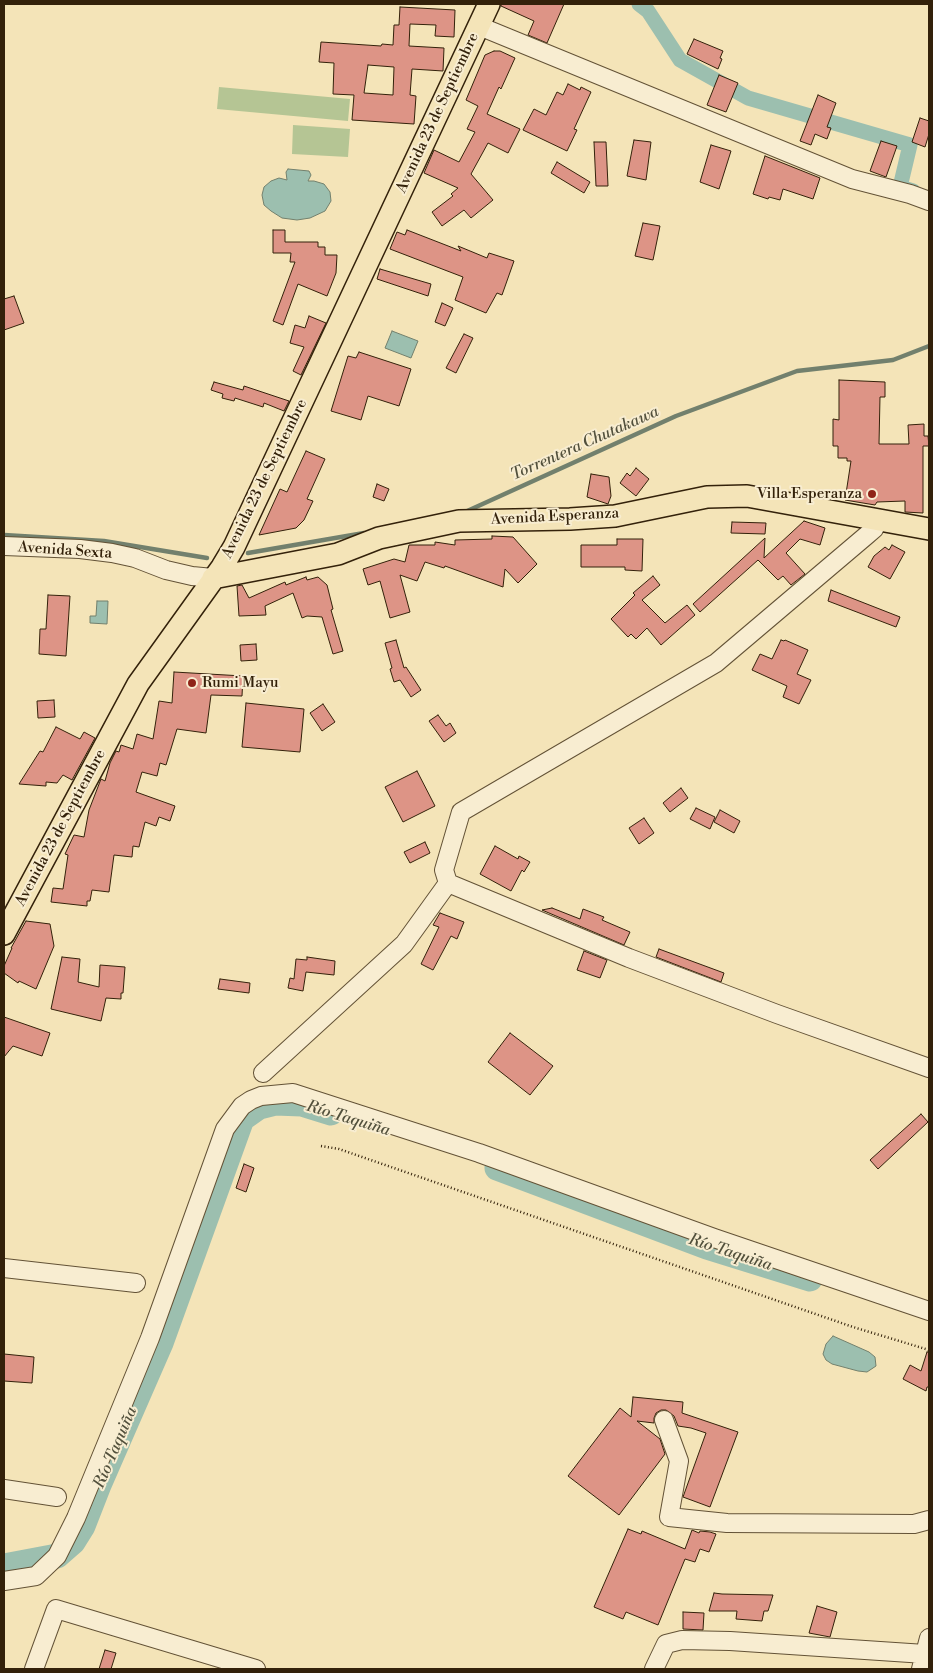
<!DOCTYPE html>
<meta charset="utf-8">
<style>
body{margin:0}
#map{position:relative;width:933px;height:1673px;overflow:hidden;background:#f4e4b8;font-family:"Libre Bodoni",serif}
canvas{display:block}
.frame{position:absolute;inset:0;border:5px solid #33210a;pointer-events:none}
</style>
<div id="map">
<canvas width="933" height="1673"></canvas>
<div class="frame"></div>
</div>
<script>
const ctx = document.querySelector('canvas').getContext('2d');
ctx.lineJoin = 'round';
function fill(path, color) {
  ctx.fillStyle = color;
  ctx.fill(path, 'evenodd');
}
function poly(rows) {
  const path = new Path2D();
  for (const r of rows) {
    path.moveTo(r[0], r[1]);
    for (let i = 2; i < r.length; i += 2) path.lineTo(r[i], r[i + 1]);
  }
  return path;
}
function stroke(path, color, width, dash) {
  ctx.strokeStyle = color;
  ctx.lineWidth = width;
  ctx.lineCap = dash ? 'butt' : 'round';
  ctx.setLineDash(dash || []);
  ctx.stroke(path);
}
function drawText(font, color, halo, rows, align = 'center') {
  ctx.font = font + ' "Libre Bodoni",serif';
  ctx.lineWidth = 4;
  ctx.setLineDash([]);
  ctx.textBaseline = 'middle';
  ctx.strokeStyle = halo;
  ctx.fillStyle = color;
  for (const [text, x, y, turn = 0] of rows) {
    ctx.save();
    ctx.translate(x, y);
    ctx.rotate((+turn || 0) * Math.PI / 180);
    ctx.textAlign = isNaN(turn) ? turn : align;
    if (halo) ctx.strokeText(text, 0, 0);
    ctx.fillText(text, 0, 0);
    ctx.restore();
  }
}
fill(poly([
 [219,87,350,99,348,121,217,109],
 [293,125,350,129,348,157,292,154]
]), '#b5c594');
const water = poly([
 [288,169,309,171,311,175,308,181,314,181,324,184,330,192,331,201,325,211,310,218,297,220,282,218,271,211,264,205,262,195,264,187,271,181,279,178,287,180,286,172,288,169],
 [392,331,418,341,411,358,385,348,392,331],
 [97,601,108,601,107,624,90,623,90,616,96,616,97,601],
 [833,1336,869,1352,875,1357,876,1366,867,1372,858,1371,832,1364,826,1360,823,1354,826,1344,833,1336]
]);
fill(water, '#9cbfaf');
stroke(water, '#72806d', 1);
stroke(poly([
 [465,512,676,416,797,371,893,360,929,346],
 [4,535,104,541,207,558],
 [248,553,364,533]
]), '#72806d', 4.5);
stroke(poly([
 [639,4,648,11,680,60,748,98,910,145,900,187,913,191]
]), '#9cbfaf', 15);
stroke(poly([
 [497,1168,707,1247,810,1279],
 [4,1566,57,1556,73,1542,83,1526,99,1485,161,1343,242,1119,259,1107,275,1103,302,1104,331,1113]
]), '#9cbfaf', 25);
const building = poly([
 [501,4,564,4,547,43,528,35,534,21,501,6,501,4],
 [400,7,455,10,454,37,435,36,436,25,410,24,409,46,444,48,443,71,412,69,410,95,416,96,414,124,352,120,354,95,333,94,334,63,319,62,321,42,381,46,382,44,393,45,394,25,399,25,400,7],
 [368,65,394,67,393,95,364,93,368,65],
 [694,39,723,51,720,58,722,59,718,69,687,54,694,39],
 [494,51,500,51,515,58,501,89,499,87,487,114,520,129,508,153,488,143,471,174,493,200,471,218,464,210,442,226,432,212,453,196,451,194,458,188,424,173,434,150,459,162,475,132,467,129,478,106,466,100,485,55,494,51],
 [719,75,738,83,726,112,707,105,719,75],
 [568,84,580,90,581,87,591,92,574,129,577,130,567,151,523,130,534,109,546,115,557,92,563,95,568,84],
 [818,95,836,103,827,127,831,128,827,139,815,134,811,145,800,141,818,95],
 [920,118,929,121,929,134,925,147,912,142,920,118],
 [634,140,651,142,646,180,627,176,634,140],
 [881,141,897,146,886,177,870,171,881,141],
 [594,142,606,142,608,186,596,186,594,142],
 [711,145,731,151,719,189,700,182,711,145],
 [765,156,820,178,813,199,783,189,780,200,769,197,768,199,753,194,765,156],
 [557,162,590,182,584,193,551,173,557,162],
 [643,223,660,226,653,260,635,256,643,223],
 [273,230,285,230,285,242,318,242,318,247,325,247,325,255,337,255,336,273,327,296,298,284,283,325,273,321,295,262,290,262,291,253,273,253,273,230],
 [407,230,461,251,458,246,487,258,489,253,514,261,502,295,497,293,486,313,455,300,463,277,390,249,397,232,405,235,407,230],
 [380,269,431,284,428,296,377,279,380,269],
 [14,296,24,323,4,330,4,299,14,296],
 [442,303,453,308,445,326,435,322,442,303],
 [309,316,326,323,301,375,293,371,304,347,290,343,295,325,305,328,309,316],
 [464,334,473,338,456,373,446,368,464,334],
 [359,352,411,369,399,406,368,396,361,420,331,411,348,356,356,358,359,352],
 [839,380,885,382,885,397,880,397,879,444,909,444,908,425,924,424,924,436,928,436,929,446,923,446,923,513,905,512,905,501,877,502,875,505,845,500,851,461,847,461,847,458,838,458,838,446,833,446,833,419,839,420,839,380],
 [214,382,243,390,244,386,289,401,284,411,264,403,263,407,235,398,234,401,222,398,223,394,211,390,214,382],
 [306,451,325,459,307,499,313,501,304,520,296,528,259,535,280,489,287,492,306,451],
 [636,468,649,479,636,496,620,483,627,473,630,476,636,468],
 [591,474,609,477,611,496,608,504,587,497,591,474],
 [377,484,389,489,384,501,373,497,377,484],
 [804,521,825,528,820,545,800,539,786,553,805,574,791,585,783,576,778,580,758,560,700,612,693,604,765,538,764,558,804,521],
 [732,522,766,523,765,534,731,533,732,522],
 [492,536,513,537,537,564,518,583,505,569,503,587,445,566,444,568,425,562,417,581,400,575,410,612,390,618,380,581,368,585,363,569,394,559,405,562,409,545,435,545,435,542,455,545,455,540,492,539,492,536],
 [617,539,643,539,642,571,625,570,625,567,581,567,581,545,617,545,617,539],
 [892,545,905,552,890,579,868,567,874,556,885,547,889,550,892,545],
 [653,576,660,585,642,600,665,623,687,605,695,615,661,645,647,628,636,639,631,634,628,637,611,619,635,595,633,593,653,576],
 [306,577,307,580,318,577,327,585,333,609,331,610,343,651,333,654,322,617,307,616,302,618,293,593,265,606,266,615,239,616,237,586,242,585,249,598,285,582,286,585,306,577],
 [831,590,900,617,896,627,828,601,831,590],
 [48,595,70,596,66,656,39,654,40,629,46,629,48,595],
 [396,640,404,668,406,667,421,690,411,697,400,680,394,682,390,669,392,668,385,643,396,640],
 [781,640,784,641,785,640,808,650,797,674,811,680,799,704,783,697,787,686,752,670,760,654,772,659,781,640],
 [256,644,257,660,241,661,240,645,256,644],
 [174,672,243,676,242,696,211,695,206,733,177,729,166,765,160,763,157,776,142,772,136,792,175,806,170,821,159,817,156,826,145,822,139,847,133,846,132,857,114,855,109,892,92,890,90,901,87,901,87,906,51,902,53,888,63,889,68,855,65,854,74,835,84,837,89,810,101,779,105,781,110,763,116,751,119,752,121,745,133,749,137,734,153,739,159,701,172,703,174,672],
 [54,700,55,717,38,718,37,701,54,700],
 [246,703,304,709,300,752,242,747,246,703],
 [323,704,335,722,322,731,310,713,323,704],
 [438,715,446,726,450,723,456,733,444,742,429,721,438,715],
 [56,727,80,739,84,732,95,738,72,780,63,775,57,783,46,782,46,786,19,784,40,751,43,752,56,727],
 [417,771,435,806,403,822,385,787,417,771],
 [681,788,688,798,670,812,663,803,681,788],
 [696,808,715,817,710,829,690,819,696,808],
 [720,810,740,821,734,833,714,822,720,810],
 [644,818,654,833,639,844,629,828,644,818],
 [425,842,430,853,410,863,404,852,425,842],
 [495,846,518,859,519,856,530,862,524,872,522,870,511,891,480,874,495,846],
 [552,908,580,919,583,909,604,917,602,920,630,932,624,945,542,910,552,908],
 [440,913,464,922,457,939,451,936,433,970,421,964,439,927,433,925,440,913],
 [26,921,50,924,54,946,36,989,19,981,18,983,4,973,4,966,12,948,11,948,26,921],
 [659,949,724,973,721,982,656,957,659,949],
 [584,951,607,960,600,978,577,970,584,951],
 [62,957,80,959,78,982,99,987,100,965,125,967,123,993,121,993,121,999,106,998,101,1021,51,1009,62,957],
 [307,957,335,961,334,975,306,972,303,991,288,988,290,978,294,979,296,959,307,960,307,957],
 [220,979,250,983,249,993,218,989,220,979],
 [4,1017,50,1033,42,1056,13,1046,4,1057,4,1017],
 [510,1033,553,1066,530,1095,488,1062,510,1033],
 [921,1114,928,1122,878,1169,870,1160,921,1114],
 [244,1164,254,1168,246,1192,236,1188,244,1164],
 [927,1352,929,1352,929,1387,927,1387,926,1391,903,1379,910,1365,921,1371,927,1352],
 [4,1354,34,1357,32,1383,4,1381,4,1354],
 [633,1397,683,1402,682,1413,738,1432,710,1507,683,1497,706,1433,691,1428,678,1426,674,1416,666,1410,661,1410,656,1413,654,1418,654,1423,637,1421,660,1439,665,1454,619,1515,568,1476,620,1408,631,1417,633,1397],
 [628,1529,641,1534,642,1531,685,1549,692,1530,699,1533,700,1531,710,1532,716,1534,709,1552,700,1549,695,1562,685,1559,658,1625,626,1612,623,1619,594,1607,628,1529],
 [714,1593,722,1594,773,1595,768,1611,764,1611,762,1621,736,1619,737,1611,709,1611,714,1593],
 [817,1606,837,1612,830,1637,809,1633,817,1606],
 [683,1612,704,1613,703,1630,683,1629,683,1612],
 [105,1650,116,1653,111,1669,99,1669,105,1650]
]);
fill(building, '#dd9486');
stroke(building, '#33210a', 1);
const minor = poly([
 [479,26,852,179,910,194,929,201],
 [4,546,80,549,112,553,135,558,166,570,192,576,213,578],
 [448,883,629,958,777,1014,929,1068],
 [263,1073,404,944,448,883,444,870,461,812,716,663,867,535,874,529,878,520],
 [4,1268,136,1283],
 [664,1420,679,1461,669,1517,727,1523,914,1524,929,1520],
 [4,1489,57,1497],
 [4,1581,36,1576,57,1556,76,1518,150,1338,225,1129,242,1106,251,1100,261,1096,293,1093,479,1153,714,1238,929,1311],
 [34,1669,56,1609,256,1669],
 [654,1669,666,1644,682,1640,730,1641,925,1654],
 [921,1669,929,1638]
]);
const major = poly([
 [213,578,338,554,379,538,459,521,570,519,615,516,707,497,747,496,929,529],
 [4,934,138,684,222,567,234,547,489,4]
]);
stroke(minor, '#635236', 20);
stroke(major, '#33210a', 24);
stroke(poly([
 [321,1146,339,1149,853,1327,929,1350]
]), '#33210a', 2.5, [1, 2.5]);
stroke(minor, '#f8edd1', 18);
stroke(major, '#f4e4b8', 21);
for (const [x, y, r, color] of [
 [872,494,5,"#8f2418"],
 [192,683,5,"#8f2418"]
]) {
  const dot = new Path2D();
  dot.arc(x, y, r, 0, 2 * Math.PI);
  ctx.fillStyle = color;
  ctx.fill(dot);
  stroke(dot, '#f8edd1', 2);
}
drawText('15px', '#33210a', '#f8edd1', [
 ["Avenida 23 de Septiembre",438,113,-65],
 ["Avenida 23 de Septiembre",265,479,-64],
 ["Avenida Esperanza",555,517,-3],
 ["Avenida Sexta",65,551,4],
 ["Avenida 23 de Septiembre",61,828,-62]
]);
drawText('15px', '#33210a', '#f8edd1', [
 ["Villa Esperanza",862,494],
 ["Rumi Mayu",202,683,"left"]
], 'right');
drawText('italic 16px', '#52503c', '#f8edd1', [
 ["Torrentera Chutakawa",585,444,-24],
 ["Río Taquiña",348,1119,17],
 ["Río Taquiña",730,1253,18],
 ["Río Taquiña",116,1448,-67]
]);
</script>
